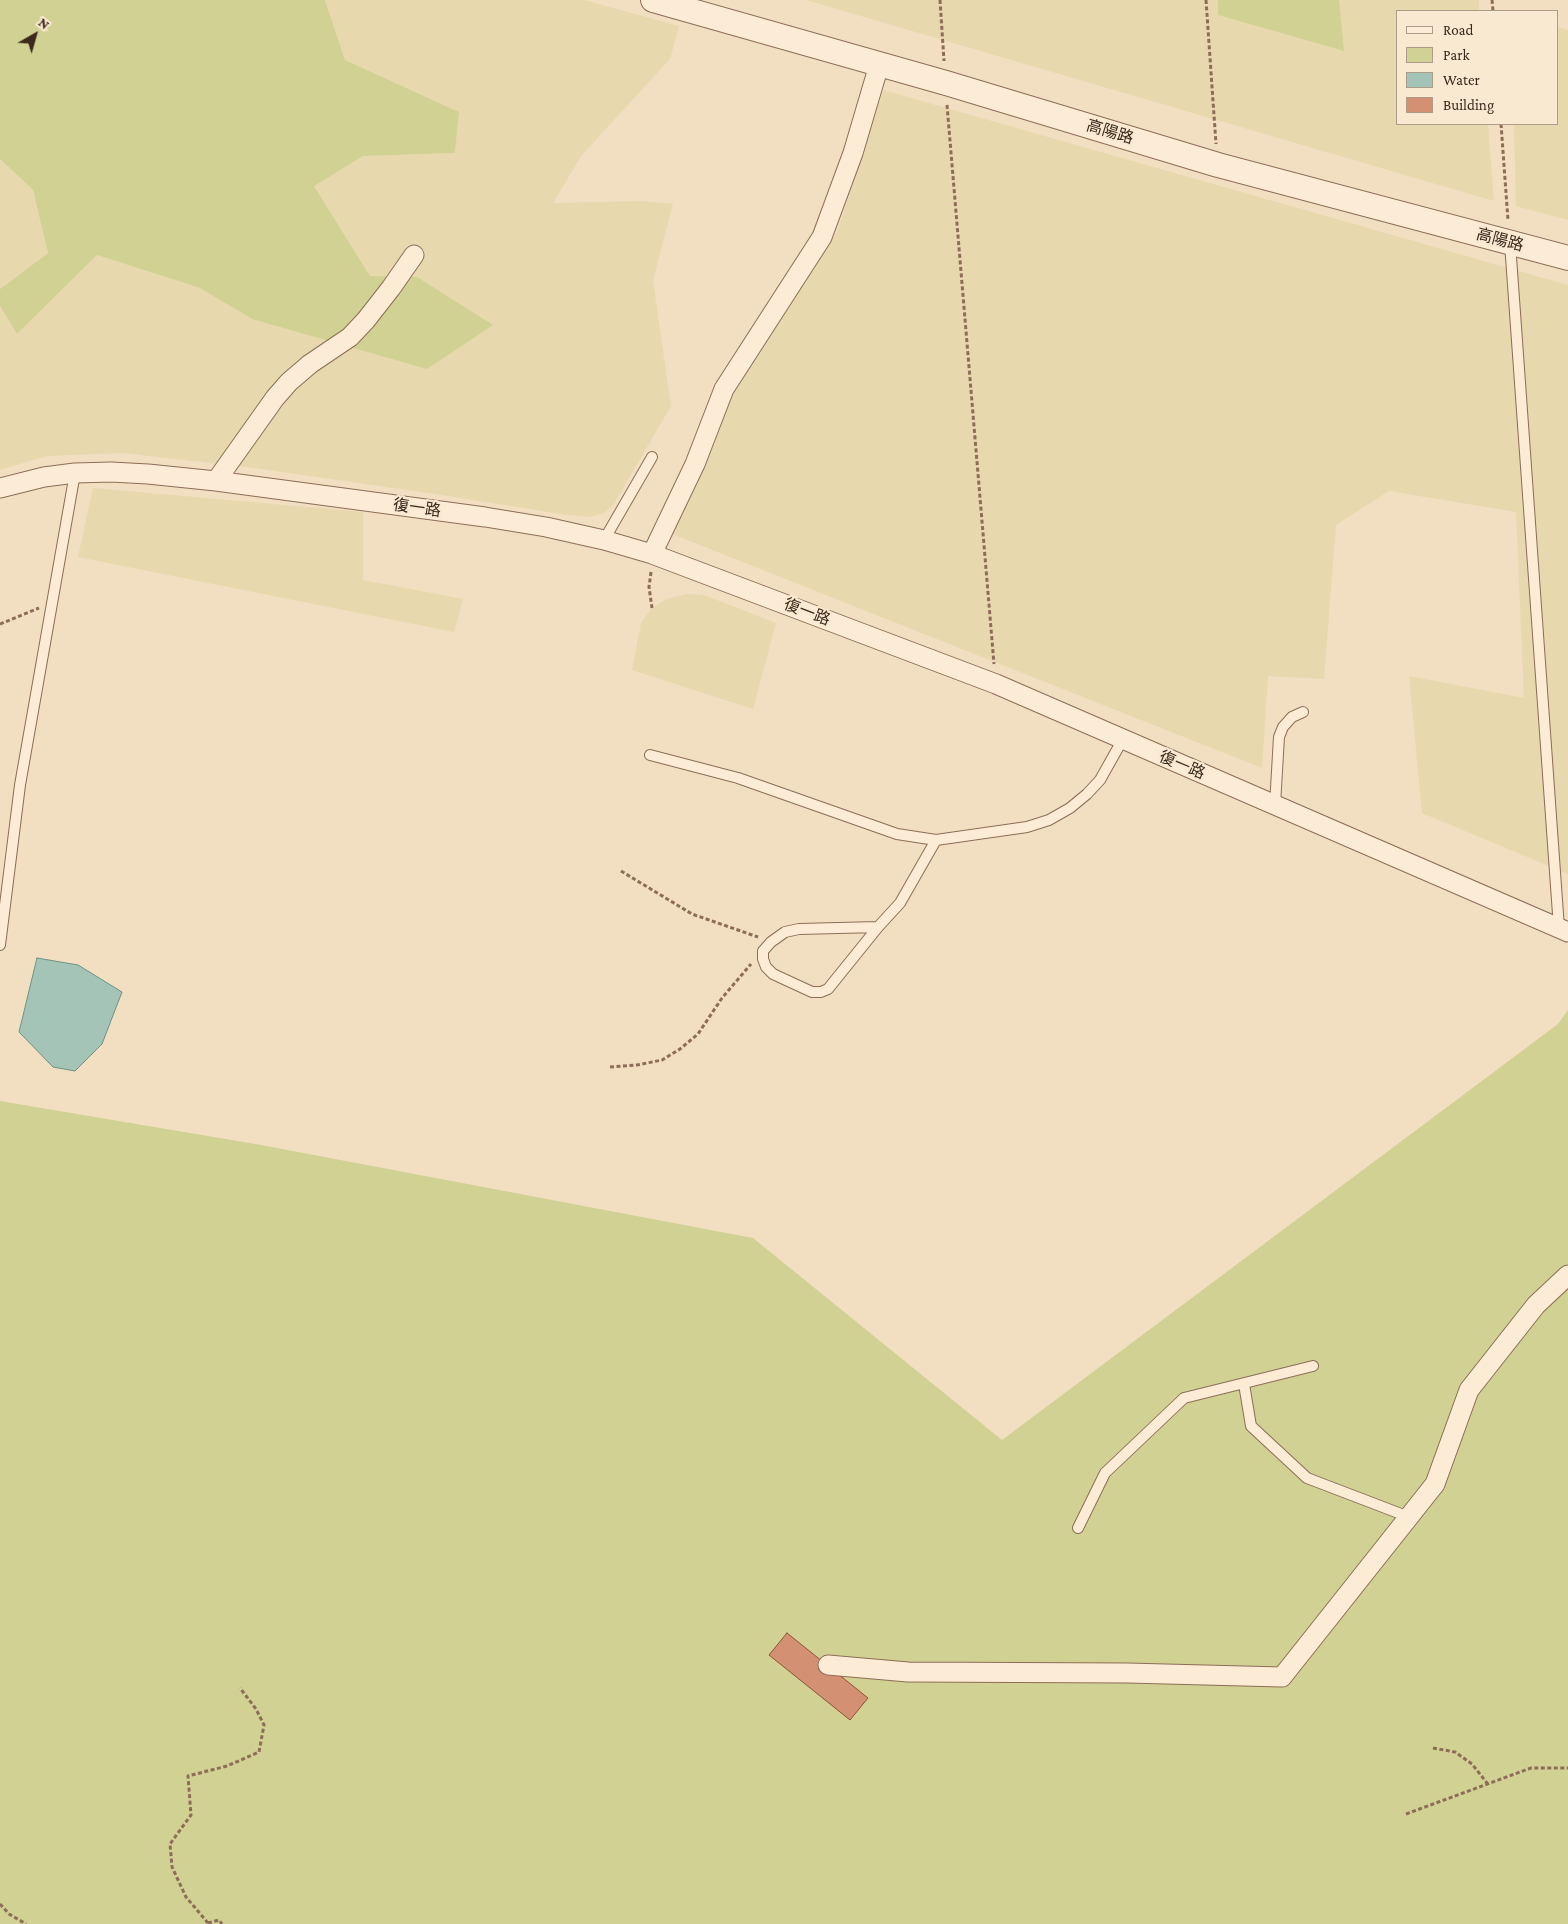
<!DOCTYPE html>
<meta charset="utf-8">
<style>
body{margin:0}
#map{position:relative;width:1568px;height:1924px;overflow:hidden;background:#f2dec1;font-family:"Crimson Pro",serif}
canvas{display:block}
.legend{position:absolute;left:1396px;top:10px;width:162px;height:115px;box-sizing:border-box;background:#f9e9d1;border:1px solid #ad9c89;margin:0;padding:6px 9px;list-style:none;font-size:15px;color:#3c281c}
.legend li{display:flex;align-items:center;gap:10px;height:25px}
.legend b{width:25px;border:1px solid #ad9c89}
.north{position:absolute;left:10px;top:10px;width:50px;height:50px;-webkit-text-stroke:4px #f9e9d1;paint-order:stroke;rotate:38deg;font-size:14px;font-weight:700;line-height:20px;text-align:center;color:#3c281c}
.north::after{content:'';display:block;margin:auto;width:18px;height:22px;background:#3c281c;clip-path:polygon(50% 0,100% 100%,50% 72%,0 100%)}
</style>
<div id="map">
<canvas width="1568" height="1924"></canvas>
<ul class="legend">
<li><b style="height:6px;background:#fcecd5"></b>Road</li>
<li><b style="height:14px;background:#d1d194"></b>Park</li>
<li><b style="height:14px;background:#a4c4b7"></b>Water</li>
<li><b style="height:14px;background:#d49073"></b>Building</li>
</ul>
<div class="north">N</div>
</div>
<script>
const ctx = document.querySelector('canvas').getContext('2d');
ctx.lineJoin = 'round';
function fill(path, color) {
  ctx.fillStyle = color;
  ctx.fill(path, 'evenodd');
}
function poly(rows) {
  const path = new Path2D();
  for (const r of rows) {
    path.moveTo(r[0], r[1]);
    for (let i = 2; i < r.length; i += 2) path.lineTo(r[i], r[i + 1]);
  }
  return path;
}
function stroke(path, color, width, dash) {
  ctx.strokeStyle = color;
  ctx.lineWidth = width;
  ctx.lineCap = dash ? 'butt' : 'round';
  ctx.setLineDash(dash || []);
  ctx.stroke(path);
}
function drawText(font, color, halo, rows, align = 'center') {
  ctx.font = font + ' "Crimson Pro","Noto Sans TC",serif';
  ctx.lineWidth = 4.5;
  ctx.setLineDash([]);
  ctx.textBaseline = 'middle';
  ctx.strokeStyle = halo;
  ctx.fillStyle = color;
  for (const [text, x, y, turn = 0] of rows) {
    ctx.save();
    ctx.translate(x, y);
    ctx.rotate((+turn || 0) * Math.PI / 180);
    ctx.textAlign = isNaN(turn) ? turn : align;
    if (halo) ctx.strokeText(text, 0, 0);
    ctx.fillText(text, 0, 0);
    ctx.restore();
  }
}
fill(poly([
 [325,0,584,0,679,26,670,59,581,156,553,203,643,201,673,204,653,280,671,406,614,504,604,513,590,517,567,515,442,495,254,468,123,453,47,456,0,470,0,306,17,334,97,255,200,288,252,319,417,277,370,276,313,185,363,156,455,153,459,112,345,60],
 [806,0,1479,0,1479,11,1397,11,1397,124,1488,124,1494,201],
 [1557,27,1568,30,1568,220,1516,206,1514,124,1557,124],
 [883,90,1568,285,1568,874,1422,813,1409,676,1524,698,1516,512,1389,491,1336,525,1324,679,1268,676,1262,768,672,534,707,460,737,383,837,232],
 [0,159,33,190,48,253,0,289],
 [93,488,363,512,363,580,463,599,454,632,78,557],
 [686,594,704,595,776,623,753,709,632,670,641,623,652,608,667,599]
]), '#e8d8ae');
fill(poly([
 [0,0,325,0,345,60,459,112,455,153,363,156,314,186,370,276,417,277,493,325,427,369,252,319,200,288,97,255,17,334,0,306,0,289,48,253,33,190,0,159],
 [1218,0,1339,0,1344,51,1218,15],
 [1568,1010,1568,1924,0,1924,0,1101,261,1145,753,1238,1002,1440,1558,1024]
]), '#d1d194');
const water = poly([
 [37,958,78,965,122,992,102,1044,75,1071,53,1067,19,1032,37,958]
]);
fill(water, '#a4c4b7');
stroke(water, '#6a9384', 1);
const building = poly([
 [787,1633,868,1698,850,1720,769,1655,787,1633]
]);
fill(building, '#d49073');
stroke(building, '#8f523a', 1);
const service = poly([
 [1510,243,1559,928],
 [604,540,652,457],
 [650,755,738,778,897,834,936,840,1027,827,1049,820,1070,808,1087,794,1100,780,1123,739],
 [1275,805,1279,737,1283,727,1292,717,1303,712],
 [878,927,828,989,821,992,812,992,773,974,766,967,763,959,763,951,771,942,785,932,799,929,878,927,900,903,936,840],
 [0,945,20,785,75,473],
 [1244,1384,1251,1426,1307,1478,1409,1517],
 [1078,1528,1105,1473,1184,1398,1313,1366]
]);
const minor = poly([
 [216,481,275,398,289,382,310,364,350,337,366,320,391,288,414,255],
 [0,488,44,477,75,473,111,472,148,474,216,481,485,517,546,527,604,540,652,554,996,684,1568,932],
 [652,554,695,464,724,389,822,237,853,153,879,65],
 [828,1665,908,1672,1127,1673,1282,1677,1435,1484,1469,1390,1536,1305,1568,1275]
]);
const tertiary = poly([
 [653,0,946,83,1218,165,1568,258]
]);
stroke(service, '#8d6d57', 12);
stroke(minor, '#8d6d57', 21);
stroke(tertiary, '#8d6d57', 26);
stroke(poly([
 [940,0,944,61],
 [1206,0,1216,144],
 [1492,0,1493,11],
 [947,105,994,664],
 [1501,124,1508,220],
 [651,572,649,587,652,608],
 [0,624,39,608],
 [621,871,692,914,758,937],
 [610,1067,637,1065,662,1060,680,1049,698,1034,722,998,751,964],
 [1433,1748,1455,1752,1472,1764,1487,1783],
 [1406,1814,1531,1768,1568,1768],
 [0,1904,9,1914,26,1924],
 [208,1923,186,1897,172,1867,170,1844,191,1815,188,1776,227,1766,259,1752,264,1725,256,1709,240,1688],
 [208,1923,219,1920,222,1924]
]), '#8d6d57', 3, [4, 2.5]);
stroke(service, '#fcecd5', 10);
stroke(minor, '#fcecd5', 19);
stroke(tertiary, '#fcecd5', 24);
drawText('16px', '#3c281c', '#f9e9d1', [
 ["高陽路",1110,132,17],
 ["高陽路",1500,240,15],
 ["復一路",417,508,8],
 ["復一路",807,612,21],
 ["復一路",1182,765,23]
]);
</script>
